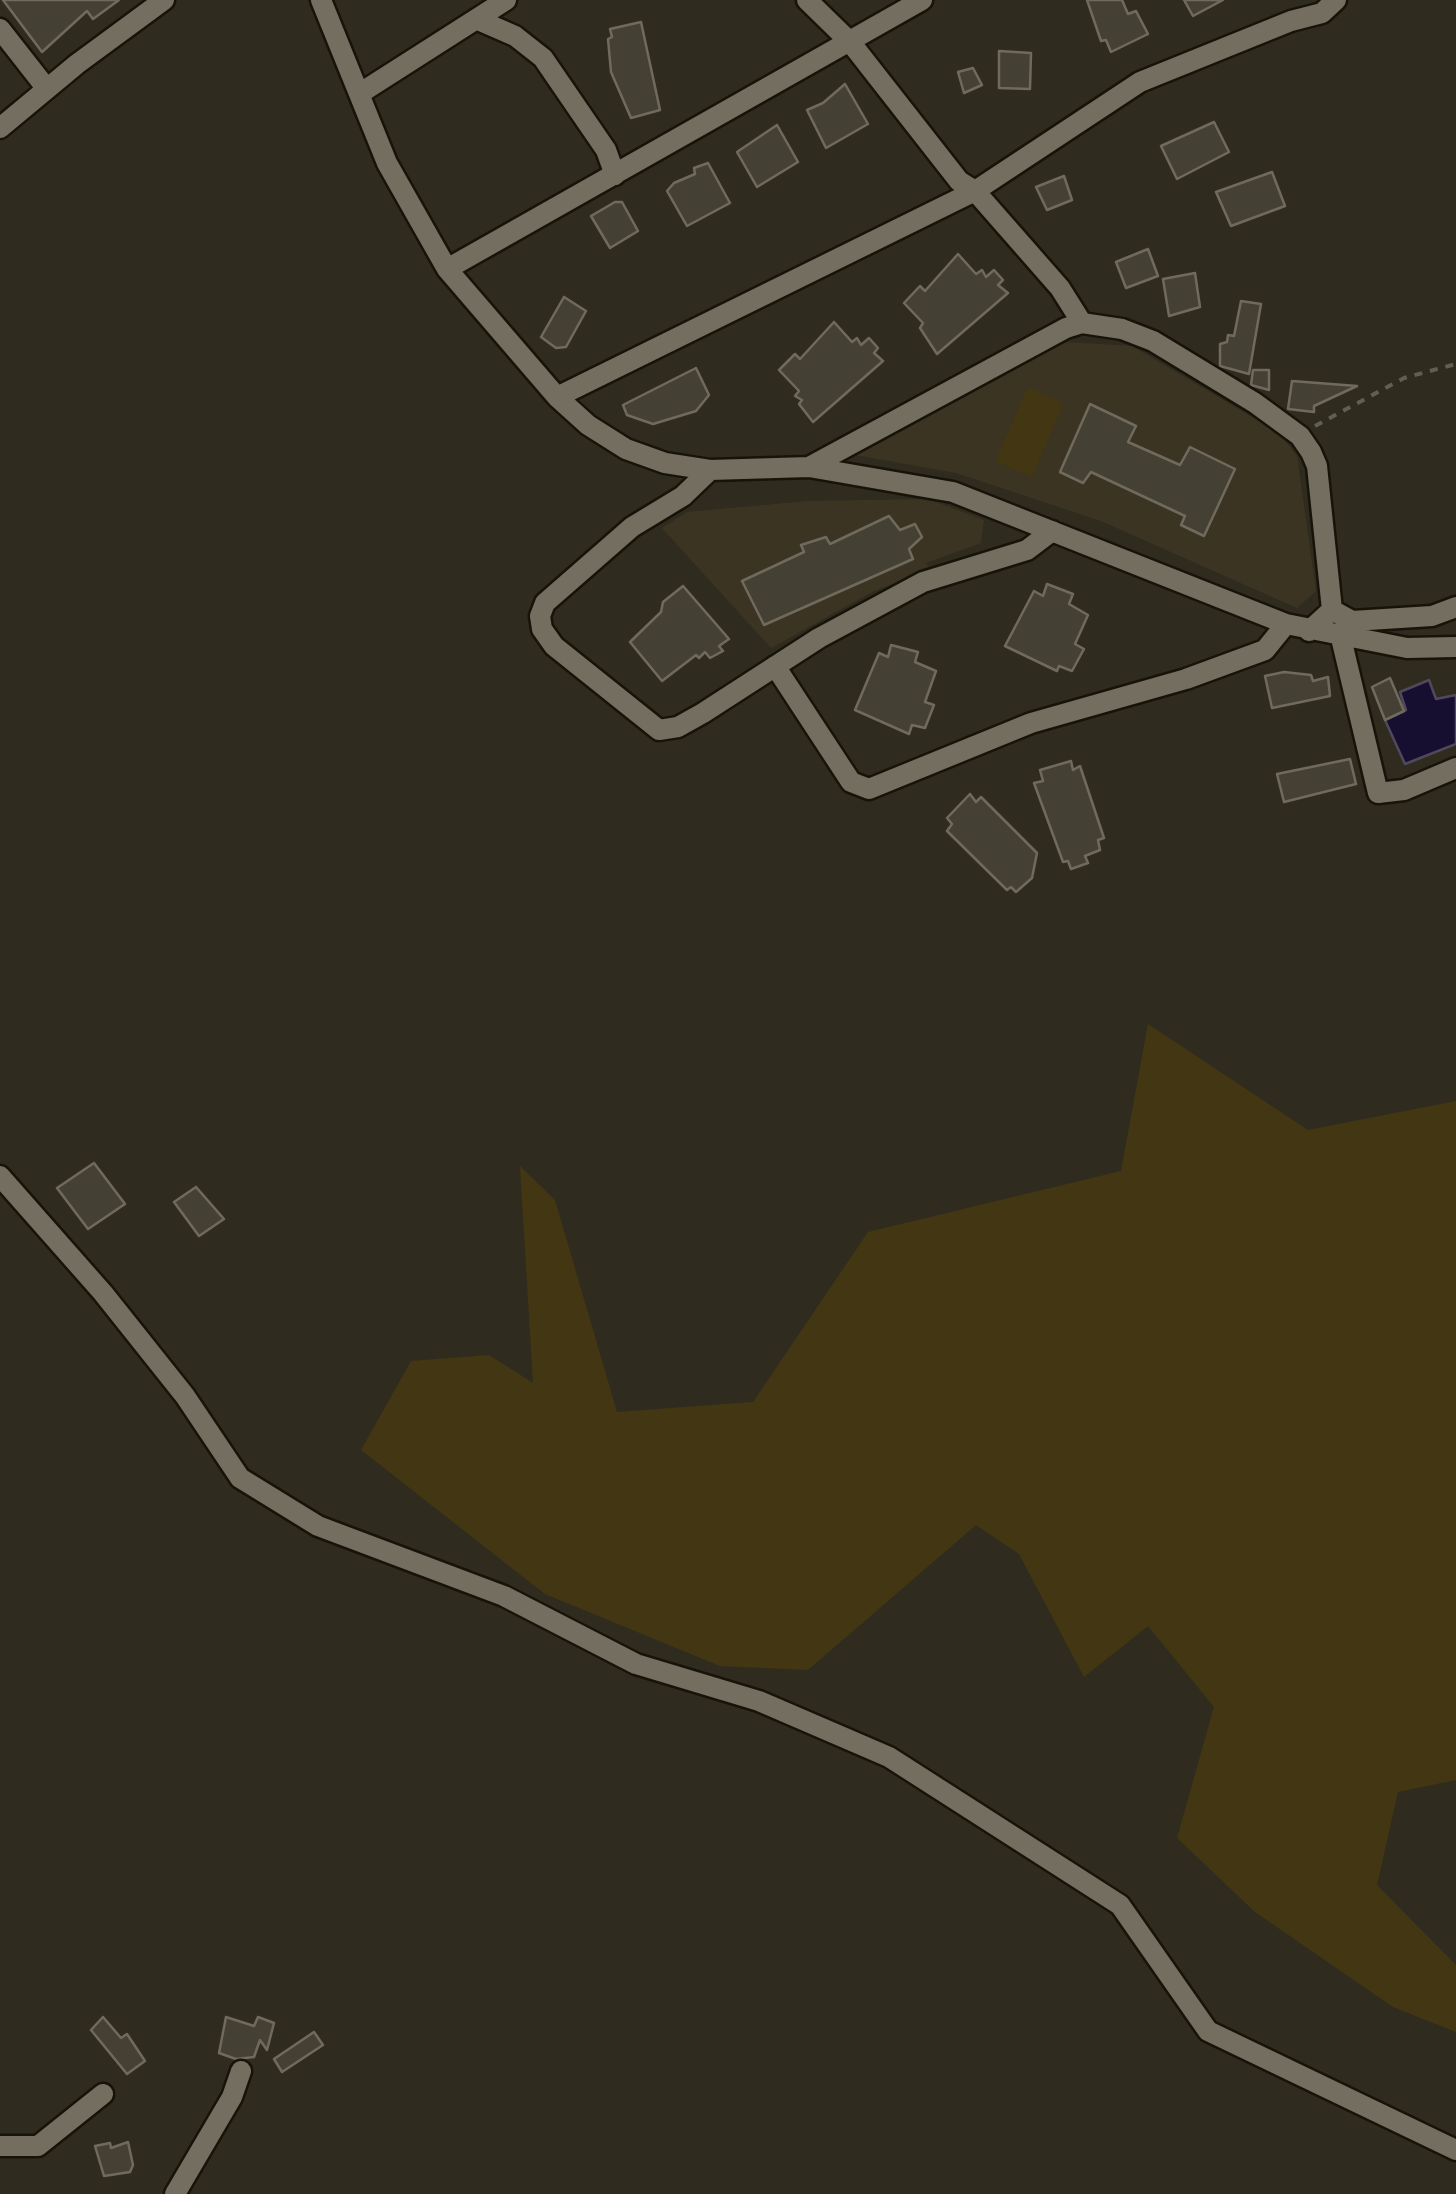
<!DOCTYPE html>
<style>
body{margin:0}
canvas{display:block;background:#302b1f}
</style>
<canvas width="1456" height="2194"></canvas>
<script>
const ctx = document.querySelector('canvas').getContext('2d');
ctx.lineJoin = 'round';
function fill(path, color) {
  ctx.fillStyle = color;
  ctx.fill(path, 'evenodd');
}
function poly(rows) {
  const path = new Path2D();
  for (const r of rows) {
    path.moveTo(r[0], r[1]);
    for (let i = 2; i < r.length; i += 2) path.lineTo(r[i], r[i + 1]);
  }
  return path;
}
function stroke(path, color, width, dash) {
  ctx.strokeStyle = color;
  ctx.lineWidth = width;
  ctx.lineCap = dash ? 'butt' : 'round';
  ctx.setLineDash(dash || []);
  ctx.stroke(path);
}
fill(poly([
 [1065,342,1132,346,1279,433,1297,456,1316,591,1297,608,1101,521,956,473,855,455,876,433],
 [928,499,984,520,981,543,926,563,929,569,872,592,771,648,662,528,687,512,808,501]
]), '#3b3422');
fill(poly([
 [1028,387,1064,403,1032,477,995,461],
 [1148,1024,1308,1130,1456,1101,1456,1780,1398,1792,1377,1885,1456,1965,1456,2032,1393,2007,1255,1912,1177,1838,1214,1707,1148,1626,1084,1677,1019,1554,976,1525,808,1670,720,1666,545,1594,361,1450,411,1361,489,1355,533,1383,520,1166,555,1200,617,1412,753,1402,868,1232,1121,1171]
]), '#433613');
const water = poly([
 [1429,680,1436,699,1456,695,1456,744,1405,764,1385,720,1406,710,1400,692,1429,680]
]);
fill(water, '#170f2f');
stroke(water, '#50495e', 2.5);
const building = poly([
 [3,0,119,0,93,19,87,11,42,52,3,0],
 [1087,0,1122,0,1128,14,1136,11,1148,34,1111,52,1106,40,1101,41,1087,0],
 [1184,0,1223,0,1193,16,1184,0],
 [641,22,660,110,631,118,611,72,608,39,612,37,610,29,641,22],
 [999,51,1031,53,1030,89,999,88,999,51],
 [973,68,982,85,964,93,958,72,973,68],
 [845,84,868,124,826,148,807,110,823,103,845,84],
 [1214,122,1229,152,1177,179,1161,146,1214,122],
 [777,125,798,162,757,187,737,152,777,125],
 [708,163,730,203,687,226,667,191,674,183,695,174,694,168,708,163],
 [1272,172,1285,206,1231,226,1216,192,1272,172],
 [1064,176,1072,200,1047,210,1036,187,1064,176],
 [615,202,622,202,638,231,610,248,591,216,615,202],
 [1148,249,1158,276,1126,288,1116,262,1148,249],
 [958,254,976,274,982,270,986,277,994,270,1003,280,998,285,1008,293,937,354,920,328,923,323,904,303,920,286,925,291,958,254],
 [1195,273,1200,307,1169,316,1163,279,1195,273],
 [564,297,586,311,566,347,556,348,541,337,564,297],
 [1241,301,1261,304,1249,374,1220,366,1220,344,1227,342,1228,335,1234,336,1241,301],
 [834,322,852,342,857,338,861,345,869,338,878,348,874,353,883,361,813,422,799,404,802,400,795,396,799,391,779,370,795,354,800,359,834,322],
 [696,368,709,395,696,411,653,424,627,415,623,405,696,368],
 [1253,370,1269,370,1269,390,1251,385,1253,370],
 [1292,381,1357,386,1314,406,1314,412,1288,409,1292,381],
 [1090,404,1136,426,1128,442,1180,465,1190,447,1235,469,1204,536,1181,525,1185,516,1091,472,1083,483,1060,472,1090,404],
 [889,516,900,530,915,524,922,537,909,549,913,559,764,625,742,581,804,552,801,545,826,537,830,544,889,516],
 [1047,584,1073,594,1069,604,1088,615,1075,644,1084,649,1072,671,1059,666,1057,671,1005,646,1034,591,1043,596,1047,584],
 [683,586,729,639,719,646,723,651,710,658,705,652,699,658,696,655,662,681,630,642,661,612,663,602,683,586],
 [891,645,918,652,915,662,936,671,925,702,934,705,925,728,912,725,909,734,855,710,879,653,888,657,891,645],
 [1284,672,1311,675,1313,681,1328,677,1330,696,1272,708,1265,676,1284,672],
 [1390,678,1404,711,1385,720,1372,687,1390,678],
 [1350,759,1356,784,1284,802,1277,774,1350,759],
 [1071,761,1073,770,1080,766,1104,838,1098,840,1100,850,1085,856,1088,863,1071,869,1068,861,1063,862,1034,783,1043,781,1040,770,1071,761],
 [970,794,976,802,981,797,1037,853,1032,878,1016,892,1011,887,1007,890,947,831,952,824,947,818,970,794],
 [94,1163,125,1204,88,1229,57,1188,94,1163],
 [196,1187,224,1219,199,1236,174,1202,196,1187],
 [103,2017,121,2038,127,2034,145,2061,127,2074,91,2030,103,2017],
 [226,2017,254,2026,258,2017,274,2023,267,2050,260,2040,254,2057,236,2059,219,2053,226,2017],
 [314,2032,323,2045,282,2072,274,2059,314,2032],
 [128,2142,133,2165,130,2172,104,2176,95,2146,110,2143,111,2148,128,2142]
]);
fill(building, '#454034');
stroke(building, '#6f6a5d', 2.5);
const minor = poly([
 [321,0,387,163,447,269,557,397,588,425,626,449,665,463,710,470,809,467,953,492,1286,624,1407,648,1456,647],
 [807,0,851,43,959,181,975,191,1060,288,1082,323],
 [476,19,515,36,543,58,606,150,615,175],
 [0,29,47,89],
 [362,92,506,0],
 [0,128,77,64,164,0],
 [447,269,922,0],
 [557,397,975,191,1140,82,1291,21,1322,13,1336,0],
 [809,467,1066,328,1082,323,1122,329,1153,341,1255,403,1300,436,1311,452,1317,466,1332,610,1309,631],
 [710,470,683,496,632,527,545,603,540,616,542,629,554,646,659,730,678,727,703,713,819,638,923,582,1027,550,1052,531],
 [1332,610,1352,621,1432,616,1456,607],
 [1341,638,1378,793,1404,790,1456,768],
 [775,666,851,782,869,789,1031,723,1186,679,1265,650,1286,624],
 [0,1176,103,1293,185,1396,240,1478,318,1526,504,1596,636,1664,759,1701,889,1757,1120,1905,1208,2031,1456,2150],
 [0,2146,38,2146,103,2094],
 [175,2194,232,2097,241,2071]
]);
stroke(minor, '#181309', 25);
stroke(poly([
 [1315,426,1404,378,1456,364]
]), '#625e54', 4, [8, 8]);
stroke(minor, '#746e61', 20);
</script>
